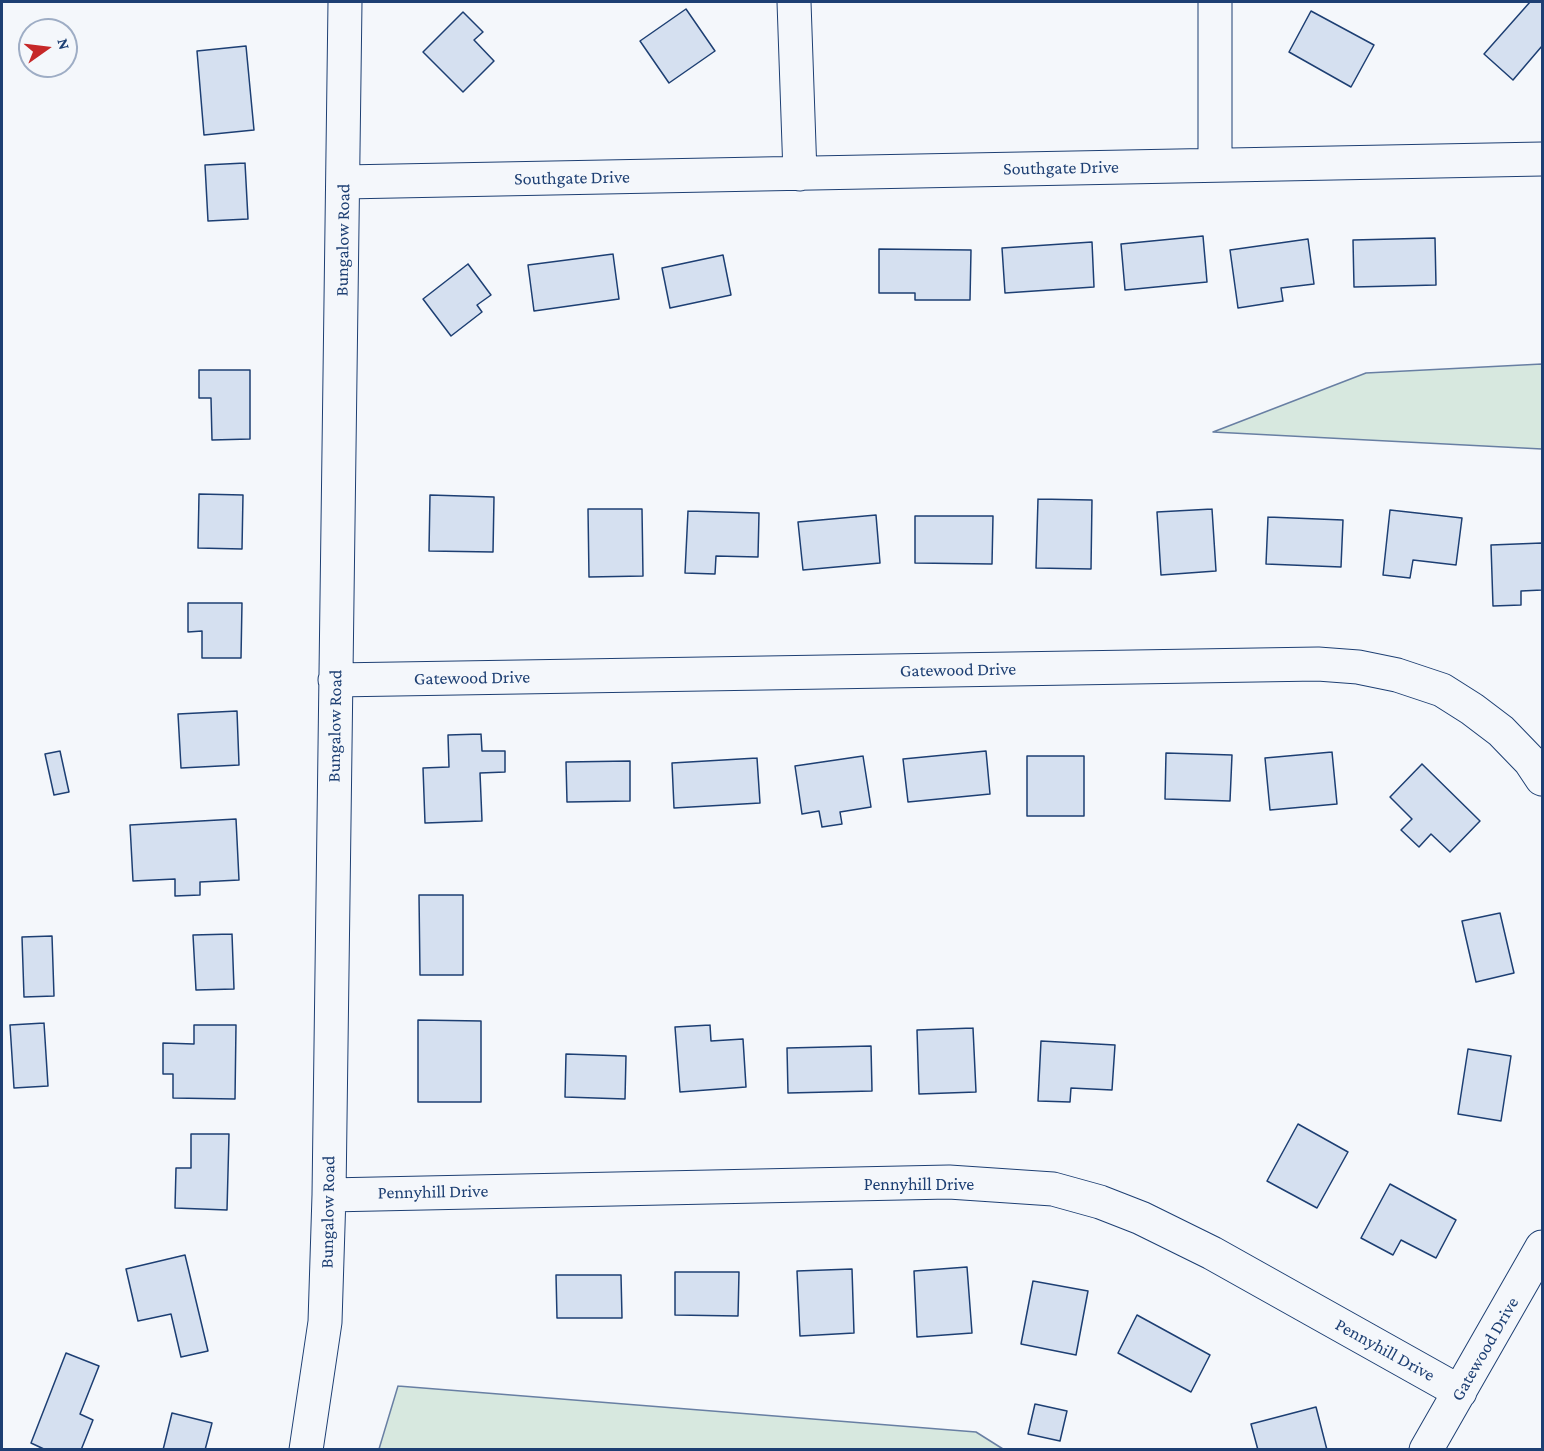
<!DOCTYPE html>
<style>
body{margin:0}
#map{position:relative;width:1544px;height:1451px;overflow:hidden;background:#f4f7fb;font-family:"Crimson Pro",serif}
canvas{display:block}
.frame{position:absolute;inset:0;border:3px solid #1d3f73;pointer-events:none}
.north{position:absolute;left:18px;top:18px;width:60px;height:60px;box-sizing:border-box;background:#f4f7fb;border:2px solid #9eadc5;border-radius:50%;rotate:76deg;font-size:16px;font-weight:700;line-height:24px;text-align:center;color:#1d3f73}
.north::after{content:'';display:block;margin:auto;width:21px;height:27px;background:#c62828;clip-path:polygon(50% 0,100% 100%,50% 72%,0 100%)}
</style>
<div id="map">
<canvas width="1544" height="1451"></canvas>
<div class="frame"></div>
<div class="north">N</div>
</div>
<script>
const ctx = document.querySelector('canvas').getContext('2d');
ctx.lineJoin = 'round';
function fill(path, color) {
  ctx.fillStyle = color;
  ctx.fill(path, 'evenodd');
}
function poly(rows) {
  const path = new Path2D();
  for (const r of rows) {
    path.moveTo(r[0], r[1]);
    for (let i = 2; i < r.length; i += 2) path.lineTo(r[i], r[i + 1]);
  }
  return path;
}
function stroke(path, color, width, dash) {
  ctx.strokeStyle = color;
  ctx.lineWidth = width;
  ctx.lineCap = dash ? 'butt' : 'round';
  ctx.setLineDash(dash || []);
  ctx.stroke(path);
}
function drawText(font, color, halo, rows, align = 'center') {
  ctx.font = font + ' "Crimson Pro",serif';
  ctx.lineWidth = 4.5;
  ctx.setLineDash([]);
  ctx.textBaseline = 'middle';
  ctx.strokeStyle = halo;
  ctx.fillStyle = color;
  for (const [text, x, y, turn = 0] of rows) {
    ctx.save();
    ctx.translate(x, y);
    ctx.rotate((+turn || 0) * Math.PI / 180);
    ctx.textAlign = isNaN(turn) ? turn : align;
    if (halo) ctx.strokeText(text, 0, 0);
    ctx.fillText(text, 0, 0);
    ctx.restore();
  }
}
const green = poly([
 [1542,364,1542,449,1213,432,1366,373,1542,364],
 [398,1386,976,1432,1003,1449,379,1449,398,1386]
]);
fill(green, '#d7e8df');
stroke(green, '#687fa3', 1.5);
const building = poly([
 [1530,2,1542,2,1542,46,1513,80,1484,54,1530,2],
 [686,9,715,51,669,83,640,41,686,9],
 [1311,11,1374,45,1351,87,1289,52,1311,11],
 [463,12,483,32,474,40,494,61,463,92,423,52,463,12],
 [246,46,254,130,204,135,197,51,246,46],
 [245,163,248,219,208,221,205,165,245,163],
 [1203,236,1207,282,1125,290,1121,244,1203,236],
 [1435,238,1436,285,1354,287,1353,240,1435,238],
 [1308,239,1314,284,1281,288,1283,301,1238,308,1230,250,1308,239],
 [1092,242,1094,287,1005,293,1002,248,1092,242],
 [879,249,971,250,970,300,915,300,915,293,879,293,879,249],
 [613,254,619,299,534,311,528,265,613,254],
 [723,255,731,295,670,308,662,268,723,255],
 [468,264,491,295,477,305,482,312,451,336,423,299,468,264],
 [199,370,250,370,250,439,212,440,211,398,199,398,199,370],
 [199,494,243,495,242,549,198,548,199,494],
 [430,495,494,497,493,552,429,551,430,495],
 [1038,499,1092,500,1091,569,1036,568,1038,499],
 [588,509,642,509,643,576,589,577,588,509],
 [1212,509,1216,571,1161,575,1157,512,1212,509],
 [1390,510,1462,518,1456,565,1413,560,1410,578,1383,575,1390,510],
 [688,511,759,513,758,557,716,556,715,574,685,573,688,511],
 [876,515,880,563,803,570,798,522,876,515],
 [915,516,993,516,992,564,915,563,915,516],
 [1268,517,1343,520,1341,567,1266,564,1268,517],
 [1542,543,1542,590,1521,591,1521,605,1493,606,1491,545,1542,543],
 [188,603,242,603,241,658,202,658,202,631,188,632,188,603],
 [237,711,239,765,181,768,178,714,237,711],
 [481,734,482,751,505,751,505,772,480,773,482,821,425,823,423,768,449,767,448,735,481,734],
 [60,751,69,792,54,795,45,754,60,751],
 [986,751,990,794,908,802,903,759,986,751],
 [1332,752,1337,804,1270,810,1265,758,1332,752],
 [1166,753,1232,755,1230,801,1165,799,1166,753],
 [863,756,871,807,840,812,842,824,822,827,819,811,802,814,795,766,863,756],
 [1027,756,1084,756,1084,816,1027,816,1027,756],
 [757,758,760,803,674,808,672,763,757,758],
 [630,761,630,801,567,802,566,762,630,761],
 [1422,764,1480,821,1450,852,1431,834,1419,847,1401,830,1412,819,1390,797,1422,764],
 [236,819,239,880,200,882,200,895,175,896,175,879,133,881,130,825,236,819],
 [419,895,463,895,463,975,420,975,419,895],
 [1500,913,1514,973,1476,982,1462,921,1500,913],
 [232,934,234,989,196,990,193,935,232,934],
 [52,936,54,996,24,997,22,937,52,936],
 [418,1020,481,1021,481,1102,418,1102,418,1020],
 [44,1023,48,1086,14,1088,10,1025,44,1023],
 [194,1025,236,1025,235,1099,173,1098,173,1074,163,1074,163,1043,194,1044,194,1025],
 [710,1025,711,1041,743,1039,746,1087,680,1092,675,1027,710,1025],
 [973,1028,976,1092,919,1094,917,1030,973,1028],
 [1041,1041,1115,1045,1112,1090,1071,1088,1070,1102,1038,1101,1041,1041],
 [871,1046,872,1091,788,1093,787,1048,871,1046],
 [1468,1049,1511,1056,1501,1121,1458,1114,1468,1049],
 [566,1054,626,1056,625,1099,565,1097,566,1054],
 [1298,1124,1348,1152,1317,1208,1267,1181,1298,1124],
 [191,1134,229,1134,227,1210,175,1208,176,1168,191,1168,191,1134],
 [1390,1184,1456,1220,1436,1258,1401,1240,1393,1255,1361,1238,1390,1184],
 [185,1255,208,1351,181,1357,171,1314,138,1321,126,1269,185,1255],
 [967,1267,972,1333,917,1337,914,1271,967,1267],
 [852,1269,854,1333,800,1336,797,1271,852,1269],
 [675,1272,739,1272,738,1316,675,1315,675,1272],
 [556,1275,621,1275,622,1318,557,1318,556,1275],
 [1033,1281,1088,1291,1076,1355,1021,1344,1033,1281],
 [1137,1315,1210,1355,1191,1392,1118,1353,1137,1315],
 [66,1353,99,1366,80,1414,93,1420,81,1450,46,1450,31,1443,66,1353],
 [1035,1404,1067,1411,1060,1441,1028,1434,1035,1404],
 [1316,1407,1327,1450,1258,1450,1251,1424,1316,1407],
 [172,1413,212,1423,205,1450,163,1450,172,1413]
]);
fill(building, '#d5e0f0');
stroke(building, '#1d3f73', 1.5);
const minor = poly([
 [794,2,800,174],
 [1215,165,1215,2],
 [344,182,1542,159],
 [335,680,1318,664,1358,667,1397,675,1442,690,1472,709,1501,731,1530,761,1542,779],
 [329,1195,949,1182,1053,1189,1100,1202,1141,1218,1212,1253,1460,1392],
 [306,1450,325,1322,329,1195,345,2],
 [1426,1450,1542,1247]
]);
stroke(minor, '#1d3f73', 35);
stroke(minor, '#f4f7fb', 33);
drawText('18px', '#1d3f73', '#f4f7fb', [
 ["Southgate Drive",1061,168,-1],
 ["Southgate Drive",572,178,-1],
 ["Bungalow Road",343,240,-89],
 ["Gatewood Drive",958,670,-1],
 ["Gatewood Drive",472,678,-1],
 ["Bungalow Road",335,726,-89],
 ["Pennyhill Drive",919,1184],
 ["Pennyhill Drive",433,1192,-1],
 ["Bungalow Road",328,1212,-89],
 ["Gatewood Drive",1485,1349,-60],
 ["Pennyhill Drive",1385,1350,29]
]);
</script>
